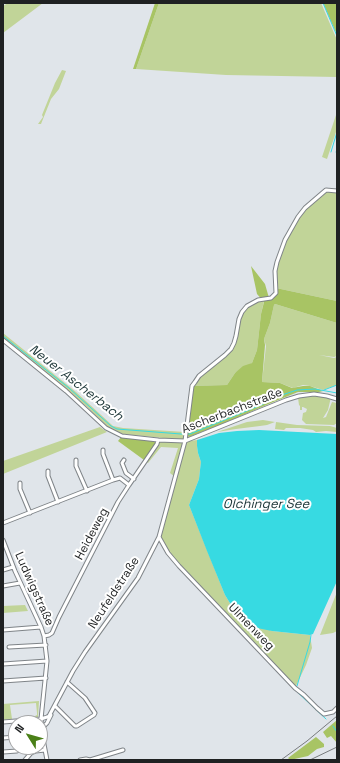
<!DOCTYPE html>
<meta charset="utf-8">
<style>
body{margin:0}
#map{position:relative;width:340px;height:763px;overflow:hidden;background:#e0e5ea;font-family:"Space Grotesk",sans-serif}
canvas{display:block}
.frame{position:absolute;inset:0;border:4px solid #1f2122;pointer-events:none}
.north{position:absolute;left:8px;top:715px;width:40px;height:40px;box-sizing:border-box;background:#fff;border:1px solid #a5a6a7;border-radius:50%;rotate:307deg;font-size:11px;font-weight:700;line-height:16px;text-align:center;color:#1f2122}
.north::after{content:'';display:block;margin:auto;width:14px;height:18px;background:#4a8017;clip-path:polygon(50% 0,100% 100%,50% 72%,0 100%)}
</style>
<div id="map">
<canvas width="340" height="763"></canvas>
<div class="frame"></div>
<div class="north">N</div>
</div>
<script>
const ctx = document.querySelector('canvas').getContext('2d');
ctx.lineJoin = 'round';
function fill(path, color) {
  ctx.fillStyle = color;
  ctx.fill(path, 'evenodd');
}
function poly(rows) {
  const path = new Path2D();
  for (const r of rows) {
    path.moveTo(r[0], r[1]);
    for (let i = 2; i < r.length; i += 2) path.lineTo(r[i], r[i + 1]);
  }
  return path;
}
function stroke(path, color, width, dash) {
  ctx.strokeStyle = color;
  ctx.lineWidth = width;
  ctx.lineCap = dash ? 'butt' : 'round';
  ctx.setLineDash(dash || []);
  ctx.stroke(path);
}
function drawText(font, color, halo, rows, align = 'center') {
  ctx.font = font + ' "Space Grotesk",sans-serif';
  ctx.lineWidth = 4;
  ctx.setLineDash([]);
  ctx.textBaseline = 'middle';
  ctx.strokeStyle = halo;
  ctx.fillStyle = color;
  for (const [text, x, y, turn = 0] of rows) {
    ctx.save();
    ctx.translate(x, y);
    ctx.rotate((+turn || 0) * Math.PI / 180);
    ctx.textAlign = isNaN(turn) ? turn : align;
    if (halo) ctx.strokeText(text, 0, 0);
    ctx.fillText(text, 0, 0);
    ctx.restore();
  }
}
fill(poly([
 [8,3,43,3,3,33,3,6],
 [159,3,321,3,337,40,337,77,226,75,136,69],
 [62,70,66,71,59,89,51,99,41,124,38,124,43,117,42,115,55,83],
 [337,112,337,129,327,159,322,157],
 [326,190,337,191,337,301,276,288,275,271,285,240,298,217],
 [262,299,264,301,261,314,257,350,252,363,235,373,227,385,192,386,199,376,225,355,234,343,239,319,246,307],
 [275,304,337,323,337,356,334,357,319,355,334,358,337,357,337,385,323,390,310,386,303,385,293,388,280,383,262,382,266,346,264,339,270,323,274,305],
 [3,333,76,392,113,426,123,428,185,432,184,438,183,440,123,434,110,429,86,406,3,339],
 [314,394,331,397,328,410,323,418,326,417,332,402,337,403,337,423,334,425,306,424,302,420,303,413,306,412,307,409,303,407,302,407,302,410,300,410,300,406,299,405,298,398,299,396],
 [263,420,275,422,267,425,260,426,236,429,217,432,247,422],
 [276,422,297,425,330,426,337,428,337,432,326,431,316,432,313,430,300,428,286,428,284,430,275,429],
 [100,427,107,432,3,474,3,461],
 [157,440,190,441,197,440,197,446,198,453,201,462,200,470,199,479,189,505,225,595,233,608,240,616,272,631,310,635,312,648,306,665,295,688,179,566,159,537,175,477,170,473,178,448,161,447,148,463,145,461,144,460,156,444],
 [337,592,337,631,333,633,320,635],
 [25,605,28,611,3,613,3,606],
 [39,701,38,717,35,717,35,716,37,715,37,713,36,703,10,705,12,719,3,720,3,704]
]), '#c1d498');
fill(poly([
 [155,3,159,3,136,69,133,69],
 [323,3,337,3,337,35],
 [251,266,265,284,269,298,273,296,276,288,337,301,337,323,275,304,274,305,270,323,264,339,265,345,262,382,280,383,292,388,303,386,310,386,323,391,319,392,298,392,271,403,227,422,189,437,187,436,186,435,192,386,227,385,235,373,243,366,252,363,257,350,261,314,264,302,257,294],
 [122,436,157,440,156,444,144,460,118,441],
 [337,720,337,743,331,736,327,738,323,732],
 [316,737,324,744,324,747,317,749,308,756,290,760,288,758]
]), '#a8c464');
fill(poly([
 [259,430,337,434,337,581,313,634,310,635,272,631,252,627,246,622,240,616,233,608,225,595,207,551,189,505,199,479,200,470,201,462,198,453,197,446,197,440,219,433,237,431]
]), '#37dae2');
stroke(poly([
 [323,3,337,36],
 [331,152,337,132],
 [336,152,337,152],
 [3,336,69,388,111,426,117,429,181,434,190,434,261,405,282,395,297,390,315,389,337,393],
 [324,390,337,385],
 [297,686,310,642,311,635],
 [295,690,326,719],
 [333,726,337,732]
]), '#37dae2', 1);
const street = poly([
 [3,340,66,391,106,428,122,436,158,440,185,441,286,400,299,396,314,394,327,396,337,399],
 [103,450,103,454,113,480],
 [76,460,76,466,87,491],
 [124,460,122,463,126,473,134,479],
 [48,471,48,476,58,502],
 [20,483,20,489,30,513],
 [3,523,113,480,120,478,129,485],
 [159,537,168,553,179,566,295,688,304,695,317,708,324,714,333,712,337,708],
 [3,540,15,571,41,627,44,636,47,661,41,719,43,739,47,760],
 [3,570,13,567],
 [3,586,20,583],
 [3,630,41,627],
 [44,636,49,635,52,633,59,617,118,502,129,485,157,444,158,440],
 [9,647,46,645],
 [3,664,47,661],
 [3,681,46,678],
 [55,706,75,726,77,726,94,715,95,713,85,698,67,682],
 [3,722,41,719,47,717,49,716,73,671,85,652,138,578,159,537,185,441,192,386,195,382,199,376,225,355,231,349,234,343,236,336,239,319,242,312,247,306,258,300,271,298,276,293,275,271,277,262,285,240,298,217,305,208,326,190,337,191],
 [42,728,47,723,51,715],
 [3,738,16,737],
 [3,752,17,751,19,747],
 [25,760,31,753,36,751,45,750],
 [80,760,86,759,90,760],
 [90,760,123,750]
]);
stroke(street, '#7f8488', 5);
stroke(street, '#fff', 3);
stroke(poly([
 [281,760,307,741,337,716],
 [310,760,337,747]
]), '#777a7d', 1);
drawText('12px', '#1f2122', '#fff', [
 ["Ascherbachstraße",232,411,-21],
 ["Heideweg",92,534,-62],
 ["Ludwigstraße",34,589,66],
 ["Neufeldstraße",114,593,-57],
 ["Ulmenweg",251,627,46]
]);
drawText('italic 13px', '#213a3c', '#fff', [
 ["Neuer Ascherbach",76,383,38],
 ["Olchinger See",266,504]
]);
</script>
